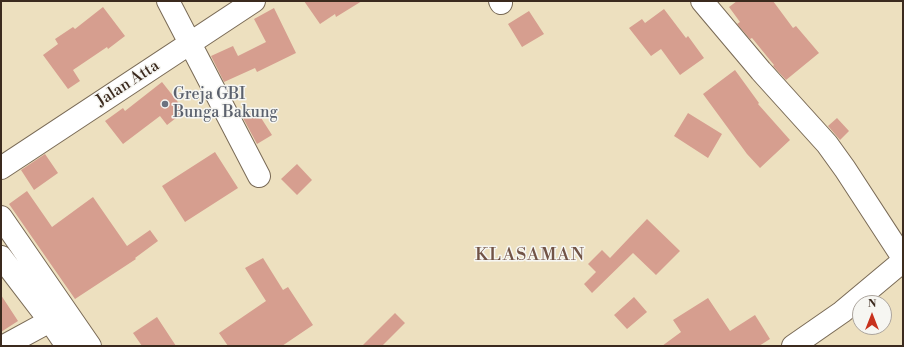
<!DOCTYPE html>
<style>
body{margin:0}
#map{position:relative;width:904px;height:347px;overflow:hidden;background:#ede0bf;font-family:"Libre Bodoni",serif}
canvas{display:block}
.frame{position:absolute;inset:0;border:2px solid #3b2a1e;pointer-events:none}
.north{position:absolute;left:852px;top:295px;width:40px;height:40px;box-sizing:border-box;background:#f6f6f2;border:1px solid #aba49d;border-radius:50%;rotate:0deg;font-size:11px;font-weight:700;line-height:16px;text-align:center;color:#3b2a1e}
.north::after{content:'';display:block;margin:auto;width:14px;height:18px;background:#c8321e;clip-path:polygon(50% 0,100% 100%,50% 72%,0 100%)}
</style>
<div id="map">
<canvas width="904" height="347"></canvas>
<div class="frame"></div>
<div class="north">N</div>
</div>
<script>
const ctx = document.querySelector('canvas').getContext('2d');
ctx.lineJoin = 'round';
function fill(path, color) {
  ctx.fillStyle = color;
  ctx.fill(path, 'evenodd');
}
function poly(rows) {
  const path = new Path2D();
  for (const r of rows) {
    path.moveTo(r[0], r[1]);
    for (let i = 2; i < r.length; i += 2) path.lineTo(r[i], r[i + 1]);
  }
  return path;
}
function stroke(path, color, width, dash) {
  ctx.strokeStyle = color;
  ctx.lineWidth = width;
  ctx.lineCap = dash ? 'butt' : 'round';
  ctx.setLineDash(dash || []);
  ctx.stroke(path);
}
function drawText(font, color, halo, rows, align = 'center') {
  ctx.font = font + ' "Libre Bodoni",serif';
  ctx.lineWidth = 3;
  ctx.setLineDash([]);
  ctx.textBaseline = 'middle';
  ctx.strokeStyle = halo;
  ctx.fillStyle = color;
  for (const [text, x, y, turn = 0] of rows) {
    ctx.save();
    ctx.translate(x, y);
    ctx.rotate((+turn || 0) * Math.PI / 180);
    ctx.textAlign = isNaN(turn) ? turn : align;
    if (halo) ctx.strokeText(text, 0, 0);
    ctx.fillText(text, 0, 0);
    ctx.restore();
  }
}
fill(poly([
 [304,1,362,1,336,17,335,14,320,24],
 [737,1,773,1,793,28,796,26,819,53,786,80,773,66,774,65,752,38,750,39,737,24,740,22,729,7],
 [103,7,125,36,108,49,107,47,73,70,80,81,68,89,43,55,58,44,55,39,73,27,75,29],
 [274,8,296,53,257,72,255,68,224,82,211,56,233,46,238,56,266,42,254,19],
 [664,9,686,38,688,36,704,58,680,75,661,49,651,56,629,28,642,19,645,23],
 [529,11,544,34,522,47,508,24],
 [735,70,759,103,758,104,790,140,760,168,747,154,703,94],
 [162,82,185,111,167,125,160,116,123,144,105,121,123,108,125,111],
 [256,110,272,135,257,144,243,118],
 [688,113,722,134,708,158,674,136],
 [837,118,849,131,840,140,828,126],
 [215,152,238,188,185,222,162,186],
 [45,154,58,173,34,190,21,170],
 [297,164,312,180,297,195,281,179],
 [27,191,52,227,93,197,127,246,150,230,158,241,135,258,136,259,75,299,9,204],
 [647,219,680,251,656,275,633,253,592,293,584,284,596,272,588,264,602,250,610,258],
 [263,258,283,290,288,287,313,325,282,346,228,346,219,333,266,301,245,268],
 [1,295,18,321,1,332],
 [634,297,647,312,627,329,614,315],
 [708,298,730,331,755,315,770,339,759,346,662,346,681,332,673,320],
 [395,313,405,323,382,346,362,346],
 [157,317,176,346,142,346,133,333]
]), '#d69e8f');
const minor = poly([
 [168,1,259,176],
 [500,1,501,3],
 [702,1,761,71,827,144,845,169,903,258],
 [1,168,254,1],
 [4,346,50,321],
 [793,346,842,312,903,261]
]);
const highway = poly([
 [1,217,90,346],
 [1,257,50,321,67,346]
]);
stroke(minor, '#796a56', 24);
stroke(highway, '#796a56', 24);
stroke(minor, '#fff', 22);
stroke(highway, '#fff', 22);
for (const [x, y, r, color] of [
 [165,104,4,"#6b7280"]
]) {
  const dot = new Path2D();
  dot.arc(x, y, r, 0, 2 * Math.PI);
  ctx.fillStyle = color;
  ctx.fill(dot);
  stroke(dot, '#f6f6f2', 1.5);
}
drawText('16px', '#3b2a1e', '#f6f6f2', [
 ["Jalan Atta",128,84,-33]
]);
drawText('16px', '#5b616d', '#f6f6f2', [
 ["Greja GBI",173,95],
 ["Bunga Bakung",173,113]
], 'left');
ctx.letterSpacing = '1px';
drawText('18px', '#715346', '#f6f6f2', [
 ["KLASAMAN",530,256]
]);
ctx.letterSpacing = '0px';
</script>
